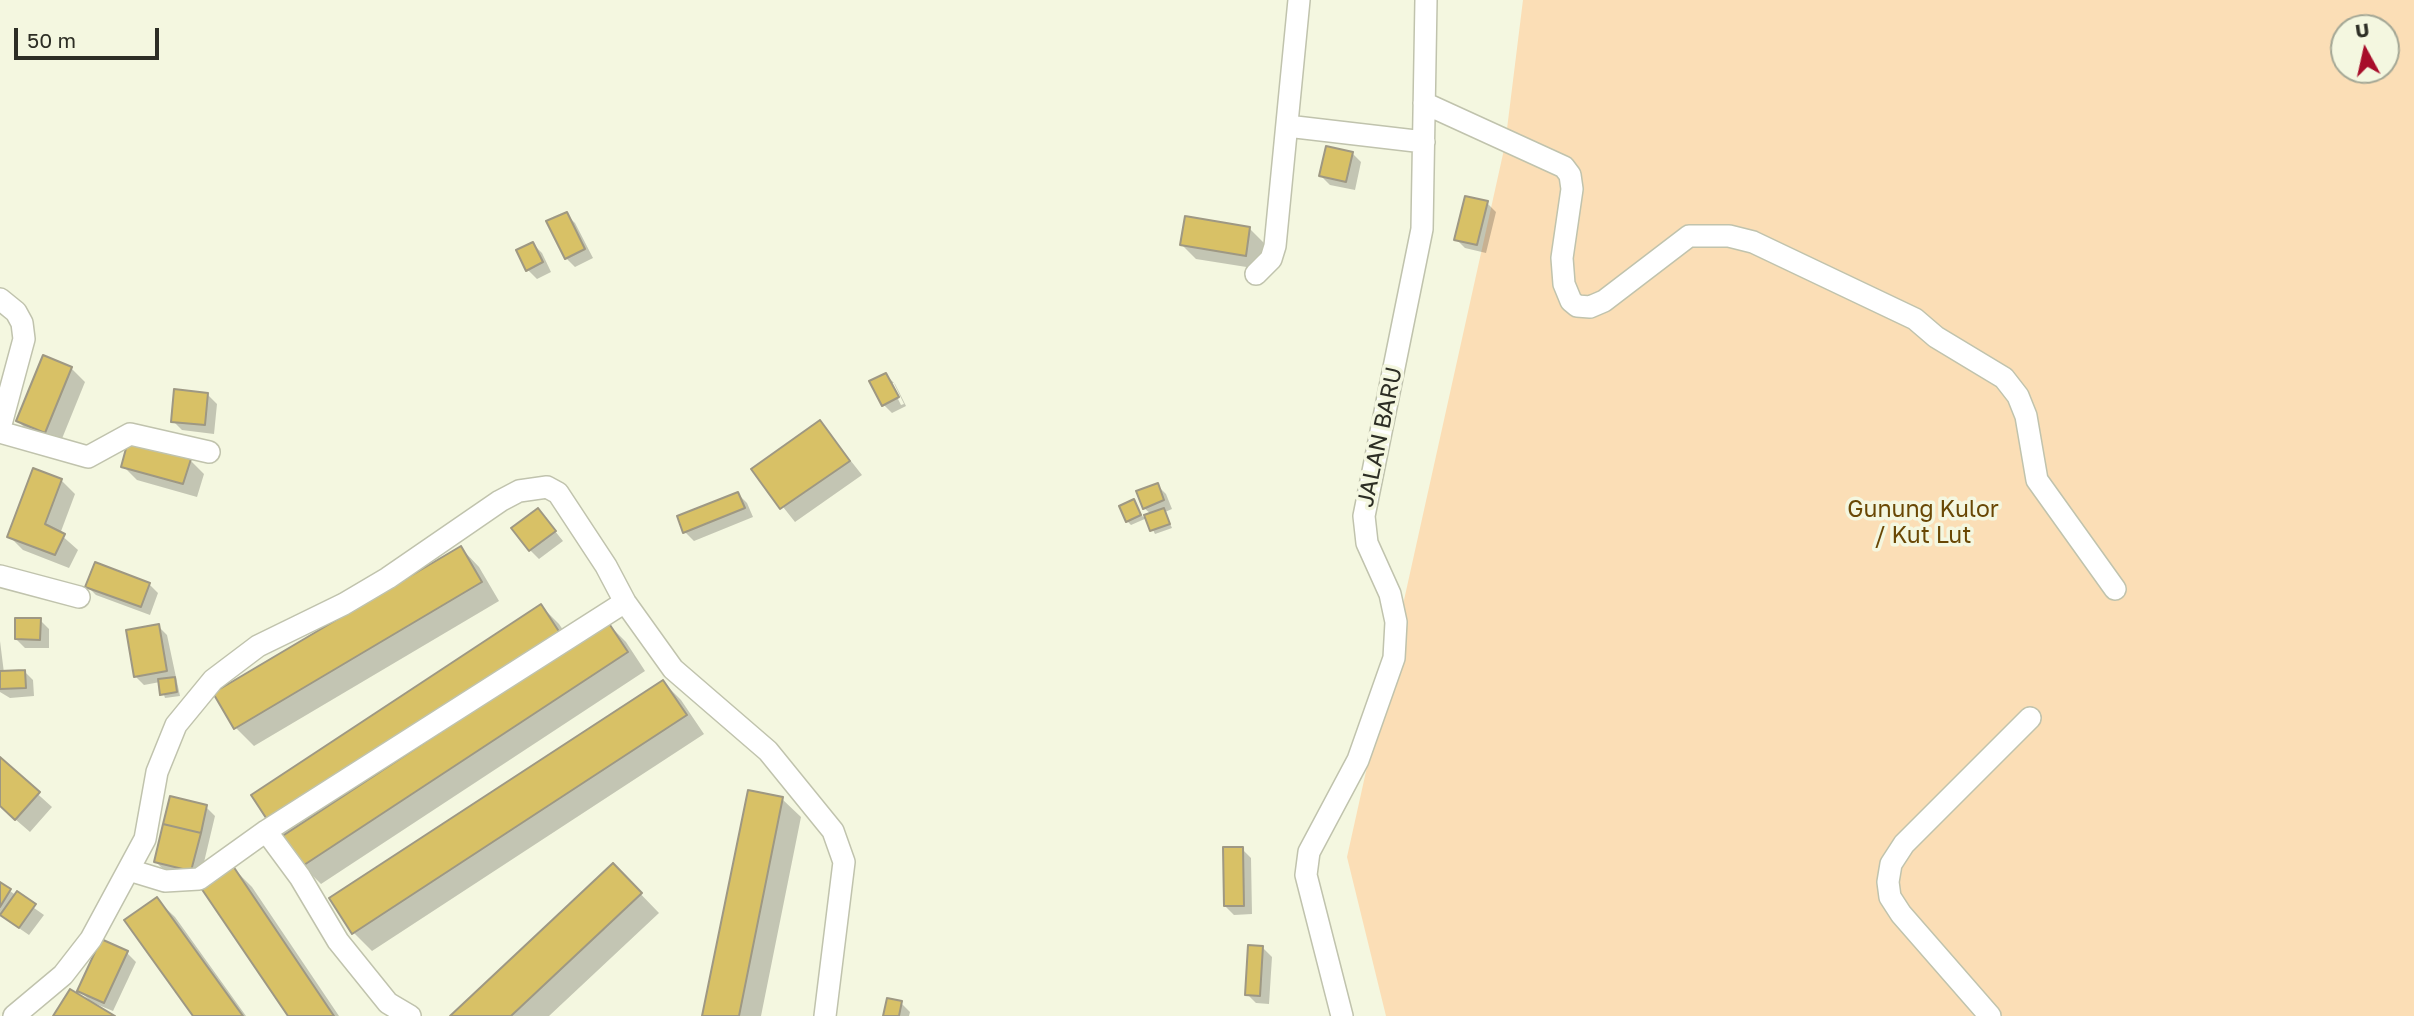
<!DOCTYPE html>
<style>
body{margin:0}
#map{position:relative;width:2414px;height:1016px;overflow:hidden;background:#f4f7e0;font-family:"Golos Text",sans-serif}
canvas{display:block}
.north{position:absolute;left:2330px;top:14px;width:70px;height:70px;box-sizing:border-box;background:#f4f7e0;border:2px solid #a4a795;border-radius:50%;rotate:352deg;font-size:19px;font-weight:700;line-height:28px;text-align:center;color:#2d2e25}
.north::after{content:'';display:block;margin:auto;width:24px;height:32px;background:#a70d2a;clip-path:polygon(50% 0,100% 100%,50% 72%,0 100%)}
.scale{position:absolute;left:14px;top:28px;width:145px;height:32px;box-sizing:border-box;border:4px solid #2d2e25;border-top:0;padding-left:9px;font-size:21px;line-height:24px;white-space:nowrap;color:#2d2e25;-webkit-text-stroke:5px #f4f7e0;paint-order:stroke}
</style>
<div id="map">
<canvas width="2414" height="1016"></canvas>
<div class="north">U</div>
<div class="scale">50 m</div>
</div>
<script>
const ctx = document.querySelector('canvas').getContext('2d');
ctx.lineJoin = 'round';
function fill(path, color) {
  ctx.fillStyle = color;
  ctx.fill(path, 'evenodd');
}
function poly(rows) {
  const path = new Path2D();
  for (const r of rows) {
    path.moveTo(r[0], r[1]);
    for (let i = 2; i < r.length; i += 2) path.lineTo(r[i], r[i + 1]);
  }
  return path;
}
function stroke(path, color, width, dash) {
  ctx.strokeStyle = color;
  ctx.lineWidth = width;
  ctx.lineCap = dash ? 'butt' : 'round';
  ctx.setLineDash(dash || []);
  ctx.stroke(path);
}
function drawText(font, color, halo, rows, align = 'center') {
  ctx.font = font + ' "Golos Text",sans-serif';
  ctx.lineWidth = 7;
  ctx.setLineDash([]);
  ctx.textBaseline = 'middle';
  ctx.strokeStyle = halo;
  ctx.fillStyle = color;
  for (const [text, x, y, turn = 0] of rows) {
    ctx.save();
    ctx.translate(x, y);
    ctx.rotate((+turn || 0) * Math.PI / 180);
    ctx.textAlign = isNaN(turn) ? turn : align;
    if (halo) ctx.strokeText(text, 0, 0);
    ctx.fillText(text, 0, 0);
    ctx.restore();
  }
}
fill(poly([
 [1523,0,2414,0,2414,1016,1386,1016,1347,857,1505,145],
 [2344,28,2386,28,2386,70,2344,70]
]), '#fbdeb6');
fill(poly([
 [1352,153,1361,162,1355,190,1330,185,1321,176],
 [1487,203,1496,212,1486,253,1465,248,1456,239],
 [566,214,575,223,593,258,575,267,566,258],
 [1250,229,1264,243,1259,269,1196,259,1182,245],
 [533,244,542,253,551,272,537,279,528,270],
 [71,368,85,382,59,446,32,435,18,421],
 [886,375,895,384,906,406,892,413,883,404],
 [890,383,894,383,904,404,901,405],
 [208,395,217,404,214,434,182,430,173,421],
 [820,422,862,475,795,522,753,469],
 [190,460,204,474,197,497,137,480,123,466],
 [61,480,75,494,60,534,78,550,69,568,23,550,9,536],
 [1157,485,1166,494,1172,509,1165,512,1172,528,1155,534,1147,518,1131,525,1127,521,1134,501,1143,517,1151,514,1144,508],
 [738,494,747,503,753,517,694,541,685,532],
 [538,510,563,541,539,559,530,550],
 [461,548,479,567,499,601,254,746,236,728],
 [149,584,158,593,150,615,96,595,87,586],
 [541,606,559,624,574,646,608,624,626,642,645,671,321,884,303,866,285,837,272,823],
 [40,620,49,629,49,648,25,648,16,639],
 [158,626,167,635,180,696,165,698,160,682,144,685,135,676],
 [0,641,4,673,24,671,33,680,34,696,10,698,0,692],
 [663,682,681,700,704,734,372,951,354,933],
 [0,760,52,807,30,832,0,806],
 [782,799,801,817,761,1016,704,1016],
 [206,807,215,816,200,879,165,871,156,862],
 [1242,849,1251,858,1252,914,1234,915,1225,906],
 [233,868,252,887,339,1016,290,1016],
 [0,884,44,915,29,935,0,915],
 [631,884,659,913,549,1016,453,1016],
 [156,899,175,917,246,1016,196,1016],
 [1263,948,1272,957,1269,1004,1256,1003,1247,994],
 [127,953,136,962,113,1011,91,1002,80,991],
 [901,1003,910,1012,909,1016,885,1016]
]), '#0003');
const building = poly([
 [1326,146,1353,152,1346,182,1319,176,1326,146],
 [1465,196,1488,201,1477,245,1454,240,1465,196],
 [567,212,585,249,565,259,546,221,567,212],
 [1185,216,1250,227,1246,256,1180,245,1185,216],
 [533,242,543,262,526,271,516,250,533,242],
 [43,355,72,367,45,433,16,421,43,355],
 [886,373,899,397,882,406,869,381,886,373],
 [174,389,208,393,205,425,171,422,174,389],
 [820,420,850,461,780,509,751,469,820,420],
 [128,441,191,459,183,484,121,467,128,441],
 [33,468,62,479,45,524,65,534,55,555,7,537,33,468],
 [1158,483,1164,500,1143,509,1136,491,1158,483],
 [738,492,745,508,683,533,677,516,738,492],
 [1134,499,1141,515,1126,522,1119,506,1134,499],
 [538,508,556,531,529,551,511,528,538,508],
 [1164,508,1170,524,1150,531,1144,515,1164,508],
 [461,546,482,582,234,729,213,693,461,546],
 [95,562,150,583,141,607,85,587,95,562],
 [541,604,560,633,270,824,251,795,541,604],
 [15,618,41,618,40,640,15,639,15,618],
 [608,622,628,652,301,867,281,837,608,622],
 [159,624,167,671,134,677,126,630,159,624],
 [25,670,26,688,0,689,0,671,25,670],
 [175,677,177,692,160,695,158,679,175,677],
 [663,680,687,715,352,934,329,898,663,680],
 [0,757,40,792,15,820,0,806,0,757],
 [748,790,783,797,739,1016,702,1016,748,790],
 [170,796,207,805,201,833,163,824,170,796],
 [163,824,201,833,191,871,154,862,163,824],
 [1223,847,1243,847,1244,906,1224,906,1223,847],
 [613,863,642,893,511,1016,450,1016,613,863],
 [233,866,334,1016,288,1016,201,888,233,866],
 [0,882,11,889,0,907,0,882],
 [17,891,36,904,19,928,0,915,17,891],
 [157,897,243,1016,193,1016,124,920,157,897],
 [101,939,128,951,104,1003,77,991,101,939],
 [1248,945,1263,946,1260,996,1245,995,1248,945],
 [70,989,115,1016,53,1016,70,989],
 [887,998,902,1001,899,1016,883,1016,887,998]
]);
fill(building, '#d8c166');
stroke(building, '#9e9883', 2);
const minor = poly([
 [1424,103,1564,167,1570,175,1572,189,1562,258,1564,284,1571,301,1577,306,1590,307,1604,301,1689,236,1729,236,1753,242,1915,319,1936,337,2004,378,2018,396,2026,416,2037,480,2115,589],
 [1287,126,1424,142],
 [1256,274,1271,259,1275,246,1299,0],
 [0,299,16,312,22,323,24,339,0,428],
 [0,432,88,457,130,434,209,452],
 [0,576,79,597],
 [266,831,300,877,338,941,388,1003,410,1016],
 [129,870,165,881,199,879,266,831,625,602],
 [14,1016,63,975,91,939,145,839,157,772,176,725,213,680,258,646,344,604,388,578,500,501,519,491,547,487,558,493,606,566,625,602,673,669,768,751,833,831,844,862,825,1016],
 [1342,1016,1306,875,1309,852,1358,760,1394,658,1396,622,1390,594,1367,543,1364,516,1422,229,1426,0],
 [1990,1016,1901,914,1890,897,1888,882,1891,864,1904,844,2030,718]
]);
stroke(minor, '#c0c3ad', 24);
stroke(minor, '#fff', 21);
drawText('23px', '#2d2e25', '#f4f7e0', [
 ["JALAN BARU",1380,437,-78]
]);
drawText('23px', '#694704', '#f4f7e0', [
 ["Gunung Kulor",1923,510],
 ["/ Kut Lut",1923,536]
]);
</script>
